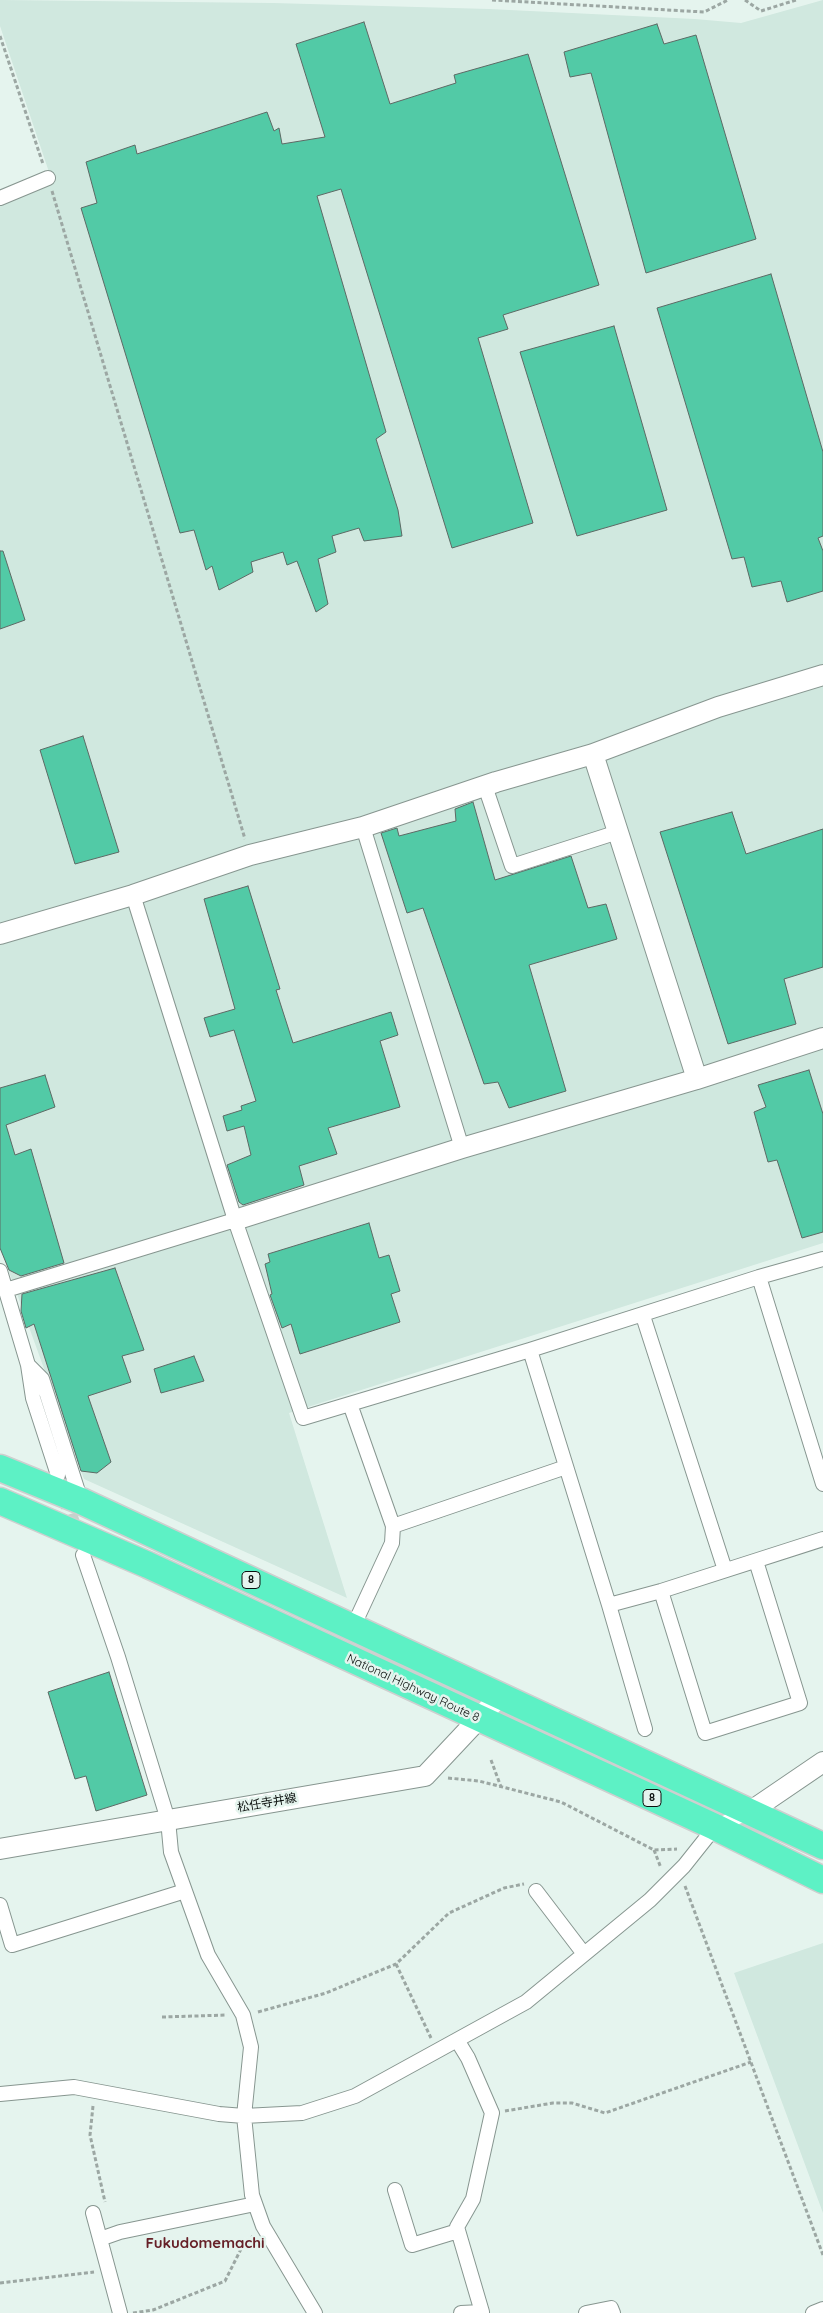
<!DOCTYPE html>
<meta charset="utf-8">
<style>
body{margin:0}
canvas{display:block;background:#e5f4ee}
</style>
<canvas width="823" height="2313"></canvas>
<script>
const ctx = document.querySelector('canvas').getContext('2d');
ctx.lineJoin = 'round';
function fill(path, color) {
  ctx.fillStyle = color;
  ctx.fill(path, 'evenodd');
}
function poly(rows) {
  const path = new Path2D();
  for (const r of rows) {
    path.moveTo(r[0], r[1]);
    for (let i = 2; i < r.length; i += 2) path.lineTo(r[i], r[i + 1]);
  }
  return path;
}
function stroke(path, color, width, dash) {
  ctx.strokeStyle = color;
  ctx.lineWidth = width;
  ctx.lineCap = dash ? 'butt' : 'round';
  ctx.setLineDash(dash || []);
  ctx.stroke(path);
}
function drawText(font, color, halo, rows, align = 'center') {
  ctx.font = font + ' Quicksand,"Noto Sans JP",sans-serif';
  ctx.lineWidth = 5;
  ctx.setLineDash([]);
  ctx.textBaseline = 'middle';
  ctx.strokeStyle = halo;
  ctx.fillStyle = color;
  for (const [text, x, y, turn = 0] of rows) {
    ctx.save();
    ctx.translate(x, y);
    ctx.rotate((+turn || 0) * Math.PI / 180);
    ctx.textAlign = isNaN(turn) ? turn : align;
    if (halo) ctx.strokeText(text, 0, 0);
    ctx.fillText(text, 0, 0);
    ctx.restore();
  }
}
fill(poly([
 [0,0,273,3,489,9,695,19,741,23,823,0,823,1243,289,1413,347,1598,84,1479,0,1247,0,203,52,181,0,26],
 [823,1943,823,2213,734,1973]
]), '#d0e8df');
const building = poly([
 [364,22,390,104,456,83,454,75,528,54,599,285,503,315,508,329,478,338,533,523,452,548,341,189,317,196,386,432,376,439,398,510,402,536,364,541,359,528,332,536,336,552,318,559,328,604,316,612,297,561,287,565,283,552,251,562,253,572,219,590,212,566,206,570,194,530,180,533,81,208,97,203,86,162,135,145,137,154,267,112,274,131,279,128,282,144,325,137,296,44,364,22],
 [657,24,664,44,696,35,756,239,646,273,591,73,570,77,564,52,657,24],
 [771,274,823,452,823,536,818,538,823,551,823,591,787,602,781,581,752,587,744,557,732,559,657,308,771,274],
 [614,326,667,510,577,536,520,352,614,326],
 [0,551,3,551,25,620,0,629,0,551],
 [83,736,119,852,75,864,40,750,83,736],
 [473,802,495,880,571,856,588,908,606,904,617,939,529,965,566,1091,509,1108,498,1082,484,1084,423,908,407,913,381,833,397,828,399,836,456,821,455,809,473,802],
 [732,812,746,854,823,829,823,967,784,979,796,1024,728,1044,660,832,732,812],
 [248,886,280,989,276,990,293,1043,391,1012,398,1035,380,1041,400,1107,328,1128,337,1154,299,1166,304,1185,243,1205,239,1202,227,1165,251,1155,244,1126,227,1131,223,1116,242,1110,241,1106,256,1101,234,1030,210,1037,204,1018,235,1009,204,899,248,886],
 [809,1070,823,1114,823,1232,802,1238,777,1160,768,1162,754,1112,766,1107,758,1085,809,1070],
 [45,1075,55,1107,6,1125,15,1155,31,1149,64,1263,21,1276,9,1270,0,1248,0,1088,45,1075],
 [369,1223,379,1258,389,1255,400,1291,391,1294,400,1322,300,1354,291,1324,282,1328,270,1295,272,1294,265,1264,270,1262,268,1254,369,1223],
 [115,1268,144,1350,122,1356,131,1382,88,1396,111,1462,97,1473,81,1471,34,1324,26,1328,21,1311,22,1294,115,1268],
 [194,1356,204,1381,161,1393,154,1369,194,1356],
 [109,1672,147,1795,96,1811,86,1776,75,1779,48,1692,109,1672]
]);
fill(building, '#52caa6');
stroke(building, '#5d6a65', 1);
stroke(poly([
 [64,1494,77,1536]
]), '#c4d2cc', 14, [14, 7]);
const street = poly([
 [0,198,48,178],
 [485,786,512,866,618,832],
 [363,827,462,1148],
 [133,895,235,1220,303,1418,530,1350,759,1277,823,1259],
 [0,1271,28,1365,42,1379,81,1501],
 [759,1277,823,1484],
 [6,1290,235,1220],
 [643,1316,725,1570],
 [530,1350,609,1605,645,1729],
 [28,1365,33,1398,58,1475],
 [350,1404,393,1526,392,1543,353,1627],
 [393,1526,566,1467],
 [83,1555,118,1657,168,1820,171,1852,208,1955,243,2015,251,2047,244,2116,252,2195,263,2226,315,2313],
 [661,1591,705,1733,800,1703,756,1561],
 [609,1605,661,1591,823,1539],
 [536,1891,584,1954],
 [0,1905,12,1945,185,1891],
 [457,2040,468,2058,492,2113,473,2199,457,2227,482,2312,461,2313],
 [0,2094,74,2087,219,2114,244,2116,302,2113,355,2096,526,2002,650,1900,684,1866,715,1827,749,1812],
 [395,2190,412,2245,458,2231],
 [93,2213,120,2313],
 [100,2239,120,2232,255,2204],
 [586,2313,611,2308,613,2313],
 [813,2313,823,2309]
]);
const secondary = poly([
 [593,754,697,1079],
 [0,934,133,895,250,855,363,827,496,782,593,754,718,707,823,675],
 [235,1220,462,1148,697,1079,823,1038],
 [751,1811,823,1762],
 [0,1849,425,1776,501,1695]
]);
const highway = poly([
 [0,1468,81,1501,823,1846],
 [0,1501,148,1565,715,1827,823,1880]
]);
stroke(street, '#879690', 16);
stroke(secondary, '#879690', 22);
stroke(highway, '#cecfcf', 29);
stroke(poly([
 [492,0,704,12,728,0],
 [745,0,761,11,796,0],
 [0,36,43,164],
 [52,191,245,839],
 [491,1760,501,1787],
 [448,1778,479,1781,561,1802,654,1850,677,1849],
 [654,1850,661,1868],
 [685,1886,823,2255],
 [396,1964,431,2038],
 [258,2012,326,1993,396,1964,449,1913,504,1888,524,1884],
 [162,2017,227,2015],
 [93,2106,90,2135,105,2202],
 [505,2111,553,2103,572,2103,605,2113,751,2062],
 [0,2283,94,2272],
 [133,2313,153,2310,225,2281,242,2247,253,2236]
]), '#9ca7a3', 3, [4, 2.5]);
stroke(street, '#fff', 14);
stroke(secondary, '#fff', 20);
stroke(highway, '#5df1c5', 26);
for (const [x, y, w] of [
 [251,1580,18],
 [652,1798,18]
]) {
  const box = new Path2D();
  box.roundRect(x - w / 2, y - 8.5, w, 17, 4);
  ctx.fillStyle = '#e5f4ee';
  ctx.fill(box);
  stroke(box, '#0b100e', 1);
}
drawText('bold 11px', '#0b100e', null, [
 ["8",251,1580],
 ["8",652,1798]
]);
drawText('12px', '#0b100e', '#e5f4ee', [
 ["National Highway Route 8",413,1688,25],
 ["松任寺井線",267,1803,-10]
]);
drawText('bold 15px', '#662027', '#e5f4ee', [
 ["Fukudomemachi",205,2243]
]);
</script>
